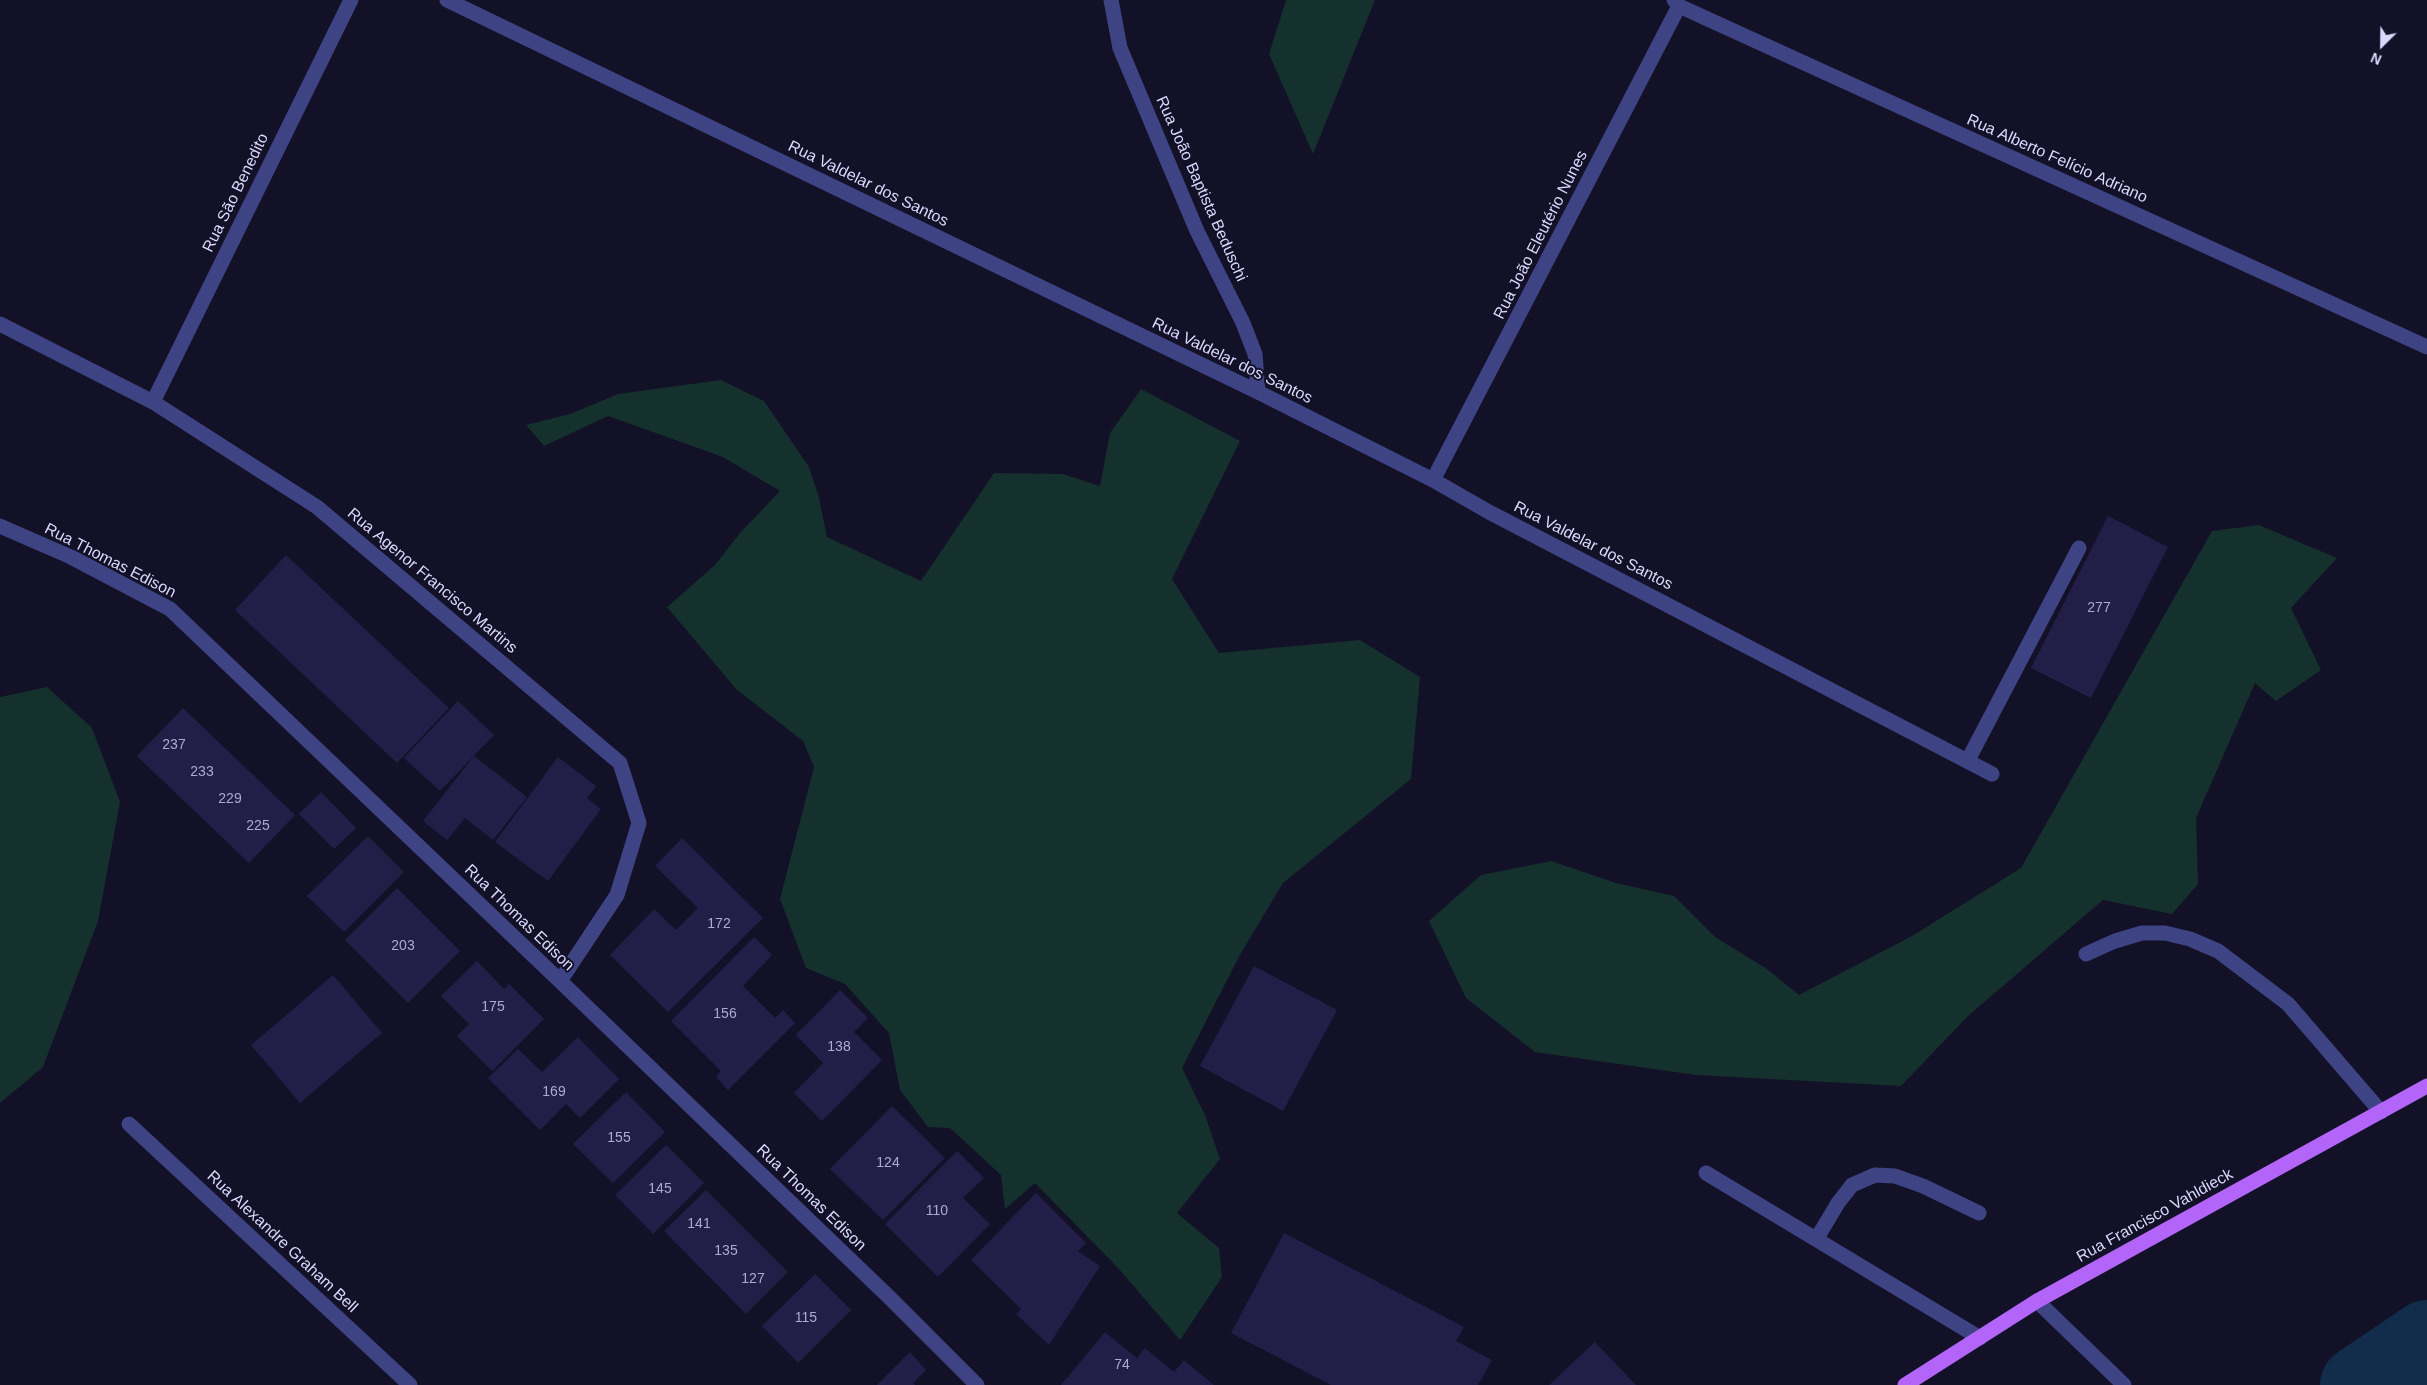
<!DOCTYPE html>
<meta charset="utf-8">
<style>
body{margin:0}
#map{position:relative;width:2427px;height:1385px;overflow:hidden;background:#131127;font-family:Helvetica,sans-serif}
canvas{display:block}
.north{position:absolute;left:2357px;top:20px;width:50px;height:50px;-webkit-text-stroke:4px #131127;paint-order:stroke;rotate:203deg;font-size:14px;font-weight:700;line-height:20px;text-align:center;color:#d9d9fd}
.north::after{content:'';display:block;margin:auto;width:18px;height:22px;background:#d9d9fd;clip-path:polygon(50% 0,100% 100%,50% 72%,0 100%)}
</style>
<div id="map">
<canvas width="2427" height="1385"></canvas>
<div class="north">N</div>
</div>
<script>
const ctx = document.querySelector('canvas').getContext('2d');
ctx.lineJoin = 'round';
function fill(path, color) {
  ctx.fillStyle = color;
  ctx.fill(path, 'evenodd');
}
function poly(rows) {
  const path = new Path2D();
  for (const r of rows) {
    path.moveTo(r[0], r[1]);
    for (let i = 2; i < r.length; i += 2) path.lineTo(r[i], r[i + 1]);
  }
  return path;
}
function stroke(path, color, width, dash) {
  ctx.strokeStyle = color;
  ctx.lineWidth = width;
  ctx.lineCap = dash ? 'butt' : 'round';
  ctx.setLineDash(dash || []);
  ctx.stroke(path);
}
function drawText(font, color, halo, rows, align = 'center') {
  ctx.font = font + ' Helvetica,sans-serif';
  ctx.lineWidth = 4;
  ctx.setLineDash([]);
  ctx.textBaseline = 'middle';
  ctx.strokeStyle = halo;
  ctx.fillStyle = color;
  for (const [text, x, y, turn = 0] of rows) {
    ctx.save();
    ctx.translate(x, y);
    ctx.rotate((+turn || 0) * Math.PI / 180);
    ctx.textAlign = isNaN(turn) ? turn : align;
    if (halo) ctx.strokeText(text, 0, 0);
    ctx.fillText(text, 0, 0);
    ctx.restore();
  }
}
fill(poly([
 [1286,0,1375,0,1313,154,1269,54],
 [721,380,764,401,809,467,819,498,827,537,921,581,994,473,1063,474,1100,486,1110,433,1141,389,1240,441,1172,579,1219,653,1360,640,1420,677,1411,779,1283,883,1241,953,1182,1068,1205,1115,1220,1159,1177,1213,1219,1248,1222,1277,1180,1340,1118,1268,1035,1183,1005,1209,1001,1175,950,1128,928,1127,900,1090,889,1033,845,984,806,968,780,899,814,767,803,741,737,690,667,607,715,565,740,533,780,491,723,457,608,416,544,446,526,425,570,414,618,394],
 [2259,525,2337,558,2291,608,2321,670,2276,701,2255,683,2196,818,2198,884,2172,914,2103,900,1968,1016,1901,1086,1696,1075,1535,1052,1466,998,1429,921,1481,875,1551,861,1616,883,1674,896,1715,937,1767,969,1799,995,1912,936,2021,868,2212,531],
 [47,687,92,728,120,802,98,921,43,1067,0,1103,0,697]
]), '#14312d');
stroke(poly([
 [2359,1385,2427,1339]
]), '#112d4b', 78);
fill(poly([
 [2108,516,2168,547,2091,698,2031,668],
 [286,555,449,708,397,763,235,610],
 [458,701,494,735,440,791,404,758],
 [183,708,295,815,249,863,137,756],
 [474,756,527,797,493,840,465,818,447,840,423,821],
 [558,757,596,786,587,798,601,809,548,881,495,842],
 [321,792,356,828,334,849,299,814],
 [368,836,404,872,344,932,307,896],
 [682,838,763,918,668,1012,610,955,654,909,676,930,698,908,655,866],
 [397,888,460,951,408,1003,345,940],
 [754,937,772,955,743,986,775,1018,783,1010,795,1023,728,1090,716,1077,721,1071,671,1021],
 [477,961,504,989,509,984,544,1019,492,1071,457,1036,469,1024,441,996],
 [1254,966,1337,1010,1283,1111,1200,1066],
 [333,975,382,1033,300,1103,251,1045],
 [840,990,868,1018,854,1032,882,1060,822,1121,794,1093,823,1063,796,1035],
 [578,1037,619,1079,580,1118,566,1104,540,1130,488,1078,518,1049,542,1072],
 [626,1092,665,1132,613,1183,573,1144],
 [892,1106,945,1158,883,1220,830,1169],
 [666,1145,704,1183,653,1234,615,1195],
 [957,1151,984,1178,963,1198,990,1224,938,1277,885,1224],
 [706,1190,788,1272,746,1314,664,1231],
 [1036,1193,1086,1243,1078,1251,1100,1266,1049,1345,1016,1314,1021,1309,971,1260],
 [1284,1233,1464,1327,1456,1341,1492,1360,1478,1385,1331,1385,1231,1333],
 [815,1274,851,1310,798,1363,762,1326],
 [1105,1332,1137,1358,1145,1348,1174,1372,1184,1360,1214,1385,1061,1385],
 [1595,1342,1636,1385,1549,1385],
 [910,1352,926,1370,913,1383,915,1385,877,1385]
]), '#221e48');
stroke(poly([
 [447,0,1258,392,1433,480,1489,512,1992,774],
 [1111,0,1120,48,1197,231,1243,323,1255,354,1258,392],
 [1674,0,1679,6,2427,347],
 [0,324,153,402,317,507,620,763,639,823,617,895,560,981],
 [153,402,351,0],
 [1433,480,1679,6],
 [0,526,71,557,170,609,560,981,890,1298,977,1385],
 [1968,760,2079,548],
 [2086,954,2115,941,2142,933,2165,933,2190,939,2218,951,2288,1004,2381,1112],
 [129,1124,410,1385],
 [1706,1173,1980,1338],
 [1817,1238,1838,1203,1852,1185,1875,1175,1895,1176,1923,1186,1979,1213],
 [2037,1301,2124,1385]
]), '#3e4384', 15);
stroke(poly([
 [1905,1385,2037,1301,2427,1086]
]), '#b265f8', 15);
drawText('14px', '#abaad0', null, [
 ["277",2099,608],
 ["237",174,745],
 ["233",202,772],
 ["229",230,799],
 ["225",258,826],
 ["172",719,924],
 ["203",403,946],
 ["175",493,1007],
 ["156",725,1014],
 ["138",839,1047],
 ["169",554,1092],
 ["155",619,1138],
 ["124",888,1163],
 ["145",660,1189],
 ["110",937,1211],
 ["141",699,1224],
 ["135",726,1251],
 ["127",753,1279],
 ["115",806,1318],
 ["74",1122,1365]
]);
drawText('16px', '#d9d9fd', '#131127', [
 ["Rua Alberto Felício Adriano",2057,159,24],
 ["Rua Valdelar dos Santos",868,184,26],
 ["Rua João Baptista Beduschi",1201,189,66],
 ["Rua São Benedito",236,193,-64],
 ["Rua João Eleutério Nunes",1541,235,-63],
 ["Rua Valdelar dos Santos",1232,361,26],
 ["Rua Valdelar dos Santos",1593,546,27],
 ["Rua Thomas Edison",110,561,27],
 ["Rua Agenor Francisco Martins",432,581,40],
 ["Rua Thomas Edison",519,918,44],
 ["Rua Thomas Edison",811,1198,44],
 ["Rua Francisco Vahldieck",2155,1216,-29],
 ["Rua Alexandre Graham Bell",282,1242,43]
]);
</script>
